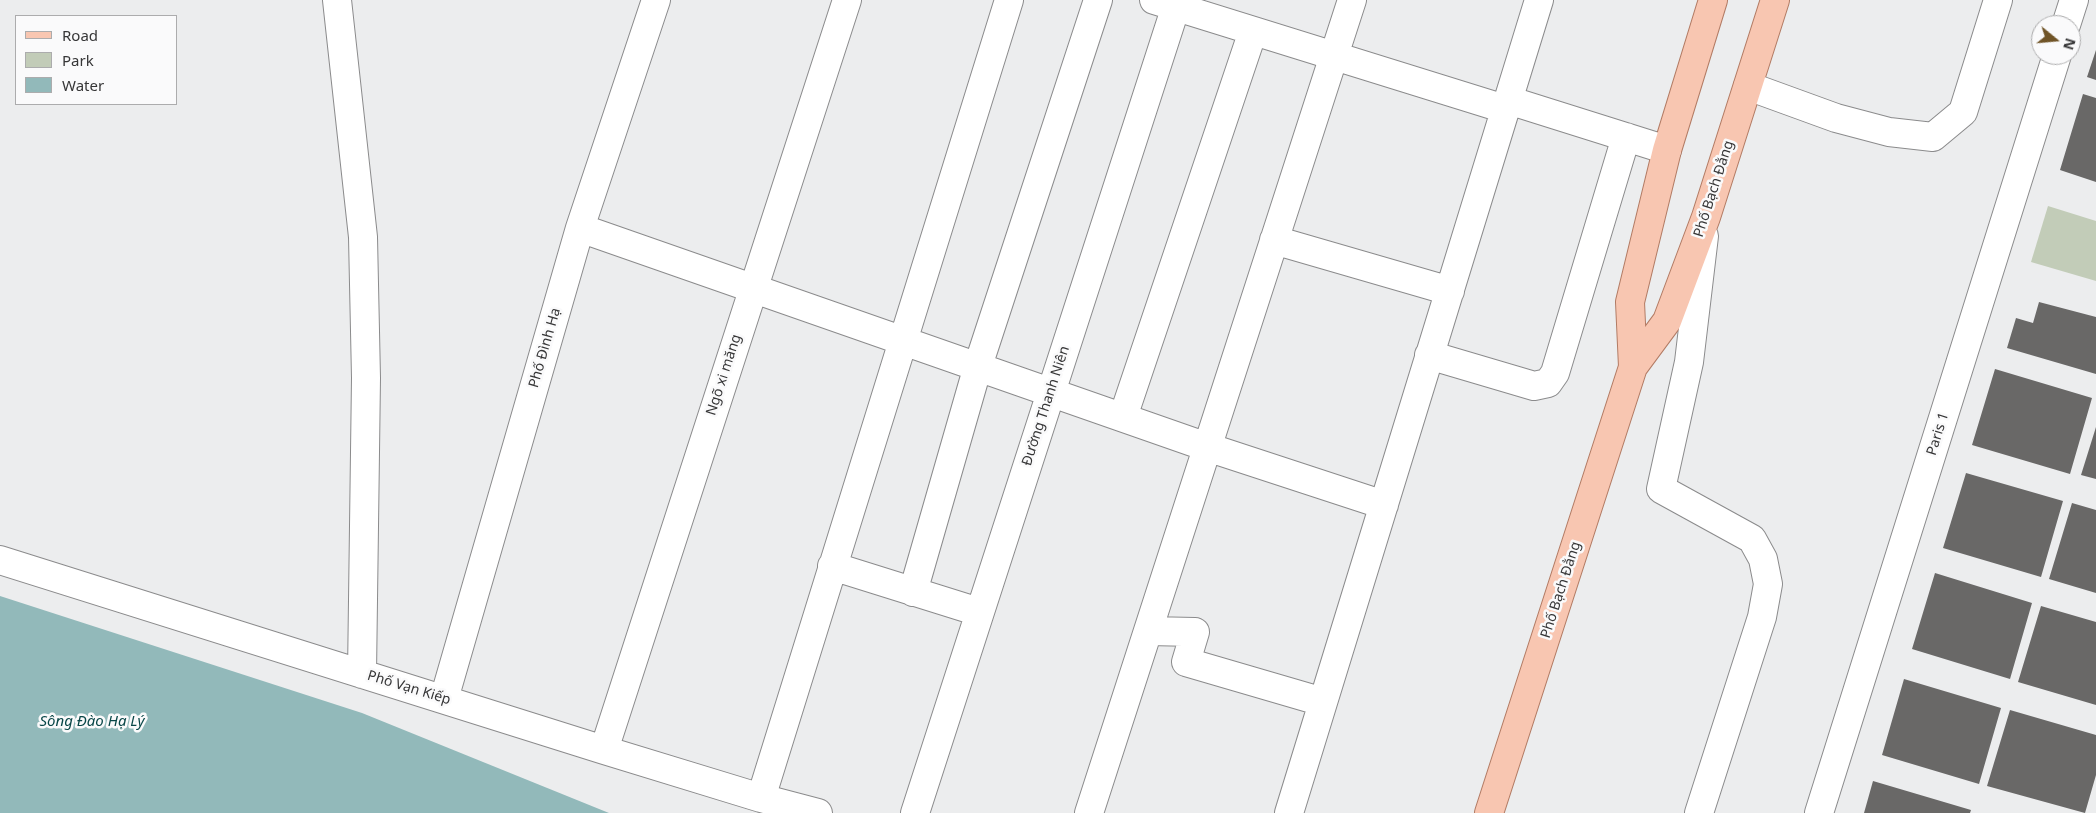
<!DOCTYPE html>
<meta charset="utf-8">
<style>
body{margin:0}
#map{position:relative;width:2096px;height:813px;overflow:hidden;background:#ecedee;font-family:"Noto Sans",sans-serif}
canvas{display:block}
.legend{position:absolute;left:15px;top:15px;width:162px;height:90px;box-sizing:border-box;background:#fafafb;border:1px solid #acacad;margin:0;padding:6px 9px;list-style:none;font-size:15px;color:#363637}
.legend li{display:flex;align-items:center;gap:10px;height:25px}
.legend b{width:25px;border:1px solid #acacad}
.north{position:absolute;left:2031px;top:15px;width:50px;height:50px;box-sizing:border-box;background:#fafafb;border:1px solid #acacad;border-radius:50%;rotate:107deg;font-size:14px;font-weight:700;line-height:20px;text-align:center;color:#363637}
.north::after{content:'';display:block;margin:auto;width:18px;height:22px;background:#705427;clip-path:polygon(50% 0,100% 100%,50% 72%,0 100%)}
</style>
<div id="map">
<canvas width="2096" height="813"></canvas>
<ul class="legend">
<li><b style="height:6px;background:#f8c6b1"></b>Road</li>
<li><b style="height:14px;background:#c2ccb8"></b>Park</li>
<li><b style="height:14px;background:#92b9ba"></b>Water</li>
</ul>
<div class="north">N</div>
</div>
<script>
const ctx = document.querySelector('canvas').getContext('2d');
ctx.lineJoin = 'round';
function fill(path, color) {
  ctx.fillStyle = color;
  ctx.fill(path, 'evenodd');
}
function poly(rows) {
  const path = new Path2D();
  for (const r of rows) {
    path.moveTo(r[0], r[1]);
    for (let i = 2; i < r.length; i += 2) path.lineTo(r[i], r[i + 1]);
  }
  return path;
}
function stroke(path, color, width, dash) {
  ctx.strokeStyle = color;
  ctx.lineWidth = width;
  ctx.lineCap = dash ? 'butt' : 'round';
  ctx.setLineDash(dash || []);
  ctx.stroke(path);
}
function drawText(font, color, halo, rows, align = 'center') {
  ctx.font = font + ' "Noto Sans",sans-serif';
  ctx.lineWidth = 5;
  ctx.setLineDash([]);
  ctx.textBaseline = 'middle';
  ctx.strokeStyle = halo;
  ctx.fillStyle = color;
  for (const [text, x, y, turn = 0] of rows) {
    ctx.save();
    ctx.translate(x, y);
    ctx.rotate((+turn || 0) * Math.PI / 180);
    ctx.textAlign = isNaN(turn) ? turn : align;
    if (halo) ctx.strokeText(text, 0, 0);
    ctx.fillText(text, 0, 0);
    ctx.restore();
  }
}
fill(poly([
 [2048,206,2096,221,2096,281,2031,262]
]), '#c2ccb8');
fill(poly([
 [0,596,362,713,609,813,0,813]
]), '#92b9ba');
fill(poly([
 [2096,50,2096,80,2087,77],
 [2083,94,2096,98,2096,182,2060,170],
 [2039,302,2096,317,2096,374,2007,348,2016,318,2033,323],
 [1995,369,2092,398,2070,474,1972,445],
 [2096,427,2096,479,2081,475],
 [1966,473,2063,501,2041,577,1943,548],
 [2072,503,2096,510,2096,593,2049,579],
 [1935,573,2032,603,2010,679,1912,649],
 [2041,606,2096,622,2096,705,2018,682],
 [1904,679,2001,708,1979,784,1882,755],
 [2010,710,2096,735,2096,775,2085,813,1987,786],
 [1873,781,1971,810,1970,813,1864,813]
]), '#696867');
const minor = poly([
 [337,0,363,237,366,378,362,674],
 [1154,0,1505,109],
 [2066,25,2074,0],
 [1748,86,1836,118,1889,132,1933,137,1963,112,1998,0],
 [1508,100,1667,150],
 [580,228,1207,447,1384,505],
 [1274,240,1450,291],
 [1429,355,1534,386,1548,383,1555,373,1626,137],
 [1123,417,1253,31],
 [0,560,604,750,761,798,818,813],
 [832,566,979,612],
 [913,592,978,366,1098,0],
 [1148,631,1195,632,1186,662,1323,702],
 [444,699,580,228,656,0],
 [604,750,847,0],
 [761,798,1009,0],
 [915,813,1178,0],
 [1089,813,1352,0],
 [1289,813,1539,0],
 [1699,813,1762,617,1768,584,1763,559,1752,539,1661,489,1689,362,1704,236],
 [1819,813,2057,55]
]);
const major = poly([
 [1633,367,1667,321,1706,217,1775,0],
 [1489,813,1633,367,1630,302,1667,150,1713,0]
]);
stroke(minor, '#8b8b8c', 30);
stroke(major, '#b27b64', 30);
stroke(minor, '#fff', 28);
stroke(major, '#f8c6b1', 28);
drawText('14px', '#363637', '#fafafb', [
 ["Phố Bạch Đằng",1714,189,-72],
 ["Phố Đình Hạ",545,348,-74],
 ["Ngõ xi măng",724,375,-72],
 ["Đường Thanh Niên",1046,406,-72],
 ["Paris 1",1938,434,-73],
 ["Phố Bạch Đằng",1561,590,-72],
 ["Phố Vạn Kiếp",409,688,17]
]);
drawText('italic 15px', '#094748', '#fafafb', [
 ["Sông Đào Hạ Lý",92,722]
]);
</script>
